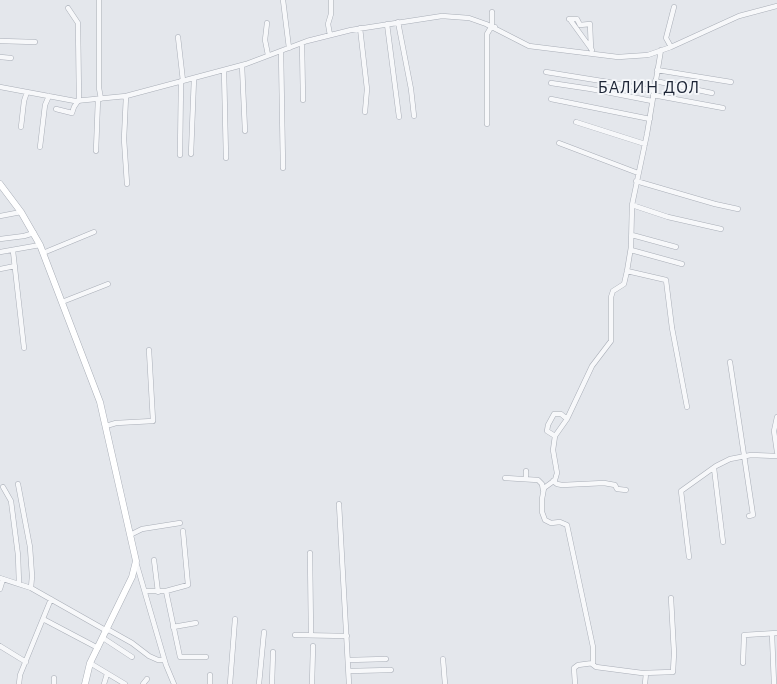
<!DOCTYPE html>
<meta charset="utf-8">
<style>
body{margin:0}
canvas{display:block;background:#e4e7ec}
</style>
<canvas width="777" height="684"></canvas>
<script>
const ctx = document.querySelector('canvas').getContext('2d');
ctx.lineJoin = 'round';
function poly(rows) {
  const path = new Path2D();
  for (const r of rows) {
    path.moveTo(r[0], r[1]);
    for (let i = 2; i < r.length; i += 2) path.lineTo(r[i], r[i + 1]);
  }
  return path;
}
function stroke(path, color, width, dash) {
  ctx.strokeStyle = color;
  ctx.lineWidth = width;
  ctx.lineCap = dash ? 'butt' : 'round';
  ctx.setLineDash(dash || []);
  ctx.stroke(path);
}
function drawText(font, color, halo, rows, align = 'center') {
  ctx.font = font + ' "Alegreya Sans",sans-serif';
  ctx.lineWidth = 4;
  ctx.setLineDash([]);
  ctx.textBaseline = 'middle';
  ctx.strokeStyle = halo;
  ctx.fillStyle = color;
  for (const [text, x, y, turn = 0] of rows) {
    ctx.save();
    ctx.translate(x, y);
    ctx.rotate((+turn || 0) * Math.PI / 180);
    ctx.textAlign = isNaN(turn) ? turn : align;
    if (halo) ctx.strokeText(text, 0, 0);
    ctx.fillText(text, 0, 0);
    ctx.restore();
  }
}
const street = poly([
 [99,0,99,88,101,99],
 [283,0,289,48],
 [68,8,78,23,79,101],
 [492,12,492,26],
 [569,19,577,19,580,25,590,24,591,49],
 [571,21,592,50],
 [398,22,411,89,414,116],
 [267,23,265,40,268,55],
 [387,24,399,117],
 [360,28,367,89,365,112],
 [330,35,328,24,331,14,331,0],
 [178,37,183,81],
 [0,41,35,42],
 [302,43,303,100],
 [671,47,666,38,674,7],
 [281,51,283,168],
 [0,57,11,58],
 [242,65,245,131],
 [224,70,226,158],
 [657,70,731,82],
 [546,72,608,82,654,91],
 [655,81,712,93],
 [551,83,591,89,652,101],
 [0,87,75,101,126,96,246,64,307,41,351,30,442,16,469,18,486,24,529,46,618,57,648,55,671,47,739,16,777,6],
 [653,95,723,108],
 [126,96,124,139,127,184],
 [551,99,650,119],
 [56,109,72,113,74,107,78,101],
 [576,122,645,144],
 [487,124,487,34,490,29,495,27],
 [21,127,24,101,27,92],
 [559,143,638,173],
 [40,147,45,105,49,96],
 [96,151,98,99],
 [191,154,194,78],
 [180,155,181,81],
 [636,181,715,204,738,209],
 [632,205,668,217,721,229],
 [0,216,21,212],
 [632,235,676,247],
 [0,239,24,236,34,233],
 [631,250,682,264],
 [13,251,24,348],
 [0,252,40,245],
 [43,253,94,232],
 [0,269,15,266],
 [627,271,666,280,672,328,687,407],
 [62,302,108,284],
 [730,362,753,515,749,516],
 [777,417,774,431,777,452],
 [106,426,116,423,153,421,149,350],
 [555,436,547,431,548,425,554,414,561,414,567,419],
 [714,468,723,542],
 [505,478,538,480,542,484,543,490],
 [526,479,526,471],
 [553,481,557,484,562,485,604,483,615,485,617,489,626,490],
 [18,484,30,547,32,576,31,588],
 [3,487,11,501,18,555,19,584],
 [339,504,349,684],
 [130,535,142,529,180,523],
 [310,553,311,635],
 [689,557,681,491,716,466,730,459,751,455,777,456],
 [154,560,158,592],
 [136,562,166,665,174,684],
 [0,578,31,588,107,631],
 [0,589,3,579],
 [145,591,166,591,188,585,183,531],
 [166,591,180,657,206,657],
 [43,619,98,648],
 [173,627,196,623],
 [107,629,132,643,149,656,158,660,164,660],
 [772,634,774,684],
 [295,635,347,636],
 [103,638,132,657],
 [0,646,26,662],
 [443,659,445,684],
 [348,660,386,659],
 [90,663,125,684],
 [743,663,744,635,777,633],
 [592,664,596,667,642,673,673,672,674,653,671,598],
 [349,671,391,670],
 [210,675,210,684],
 [19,684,20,675,51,599],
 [54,684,54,678],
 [104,684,107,674],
 [143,684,147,679],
 [230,684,235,619],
 [259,684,264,632],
 [272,684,273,652],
 [312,684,313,646],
 [575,684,574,668,578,665,593,663,593,647,567,525,560,522,551,523,545,520,542,512,542,499,544,488,555,480,557,473,553,450,555,436,567,419,592,366,611,341,611,297,613,291,624,284,627,271,631,247,632,205,647,134,661,50],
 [645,684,646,673]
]);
const secondary = poly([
 [0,184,21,212,40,245,100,402,136,561,132,577,90,663,85,684]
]);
stroke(street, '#a9aeb7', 5.5);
stroke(secondary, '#a9aeb7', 7);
stroke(street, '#f7f8fa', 4.5);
stroke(secondary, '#fff', 6);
ctx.letterSpacing = '1px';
drawText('18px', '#1d2536', '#f4f6f9', [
 ["БАЛИН ДОЛ",649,88]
]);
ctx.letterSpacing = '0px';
</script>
